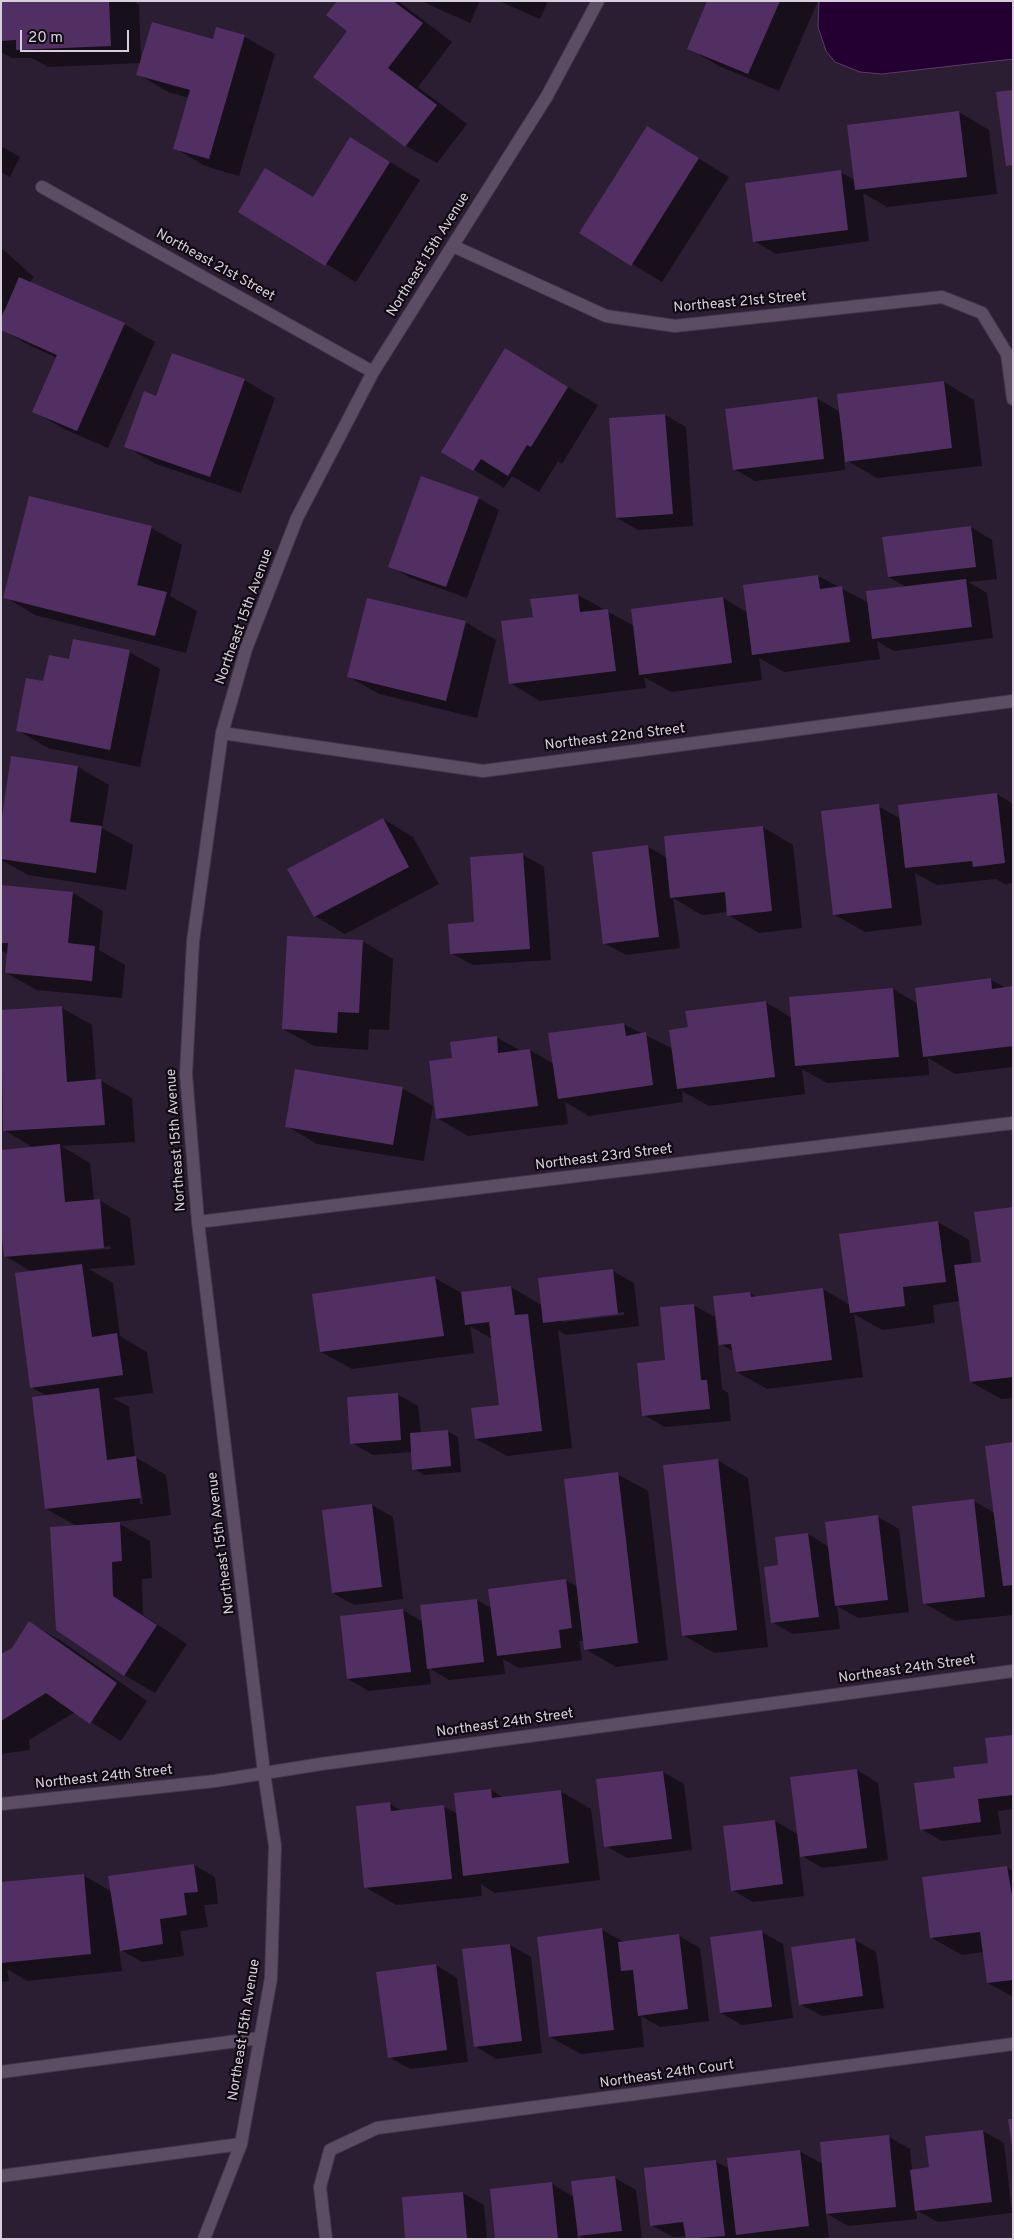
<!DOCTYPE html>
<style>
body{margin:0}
#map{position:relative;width:1014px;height:2240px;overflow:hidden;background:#2b1d32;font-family:Overpass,sans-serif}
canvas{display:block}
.frame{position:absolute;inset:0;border:2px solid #d8cfdd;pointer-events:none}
.scale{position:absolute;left:20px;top:30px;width:109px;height:22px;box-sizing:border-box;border:2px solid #d8cfdd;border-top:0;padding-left:6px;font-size:15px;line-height:18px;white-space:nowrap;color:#d8cfdd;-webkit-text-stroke:4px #100a13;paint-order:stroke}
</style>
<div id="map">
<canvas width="1014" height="2240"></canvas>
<div class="frame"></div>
<div class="scale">20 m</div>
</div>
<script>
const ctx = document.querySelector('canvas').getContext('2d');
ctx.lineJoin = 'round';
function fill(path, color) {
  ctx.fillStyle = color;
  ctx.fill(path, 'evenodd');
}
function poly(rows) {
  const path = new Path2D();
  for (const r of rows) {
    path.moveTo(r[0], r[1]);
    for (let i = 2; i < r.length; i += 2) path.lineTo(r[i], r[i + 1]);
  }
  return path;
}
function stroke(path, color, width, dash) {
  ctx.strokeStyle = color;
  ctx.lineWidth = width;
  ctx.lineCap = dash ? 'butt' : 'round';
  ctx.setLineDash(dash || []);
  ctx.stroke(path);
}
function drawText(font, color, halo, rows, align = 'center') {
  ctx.font = font + ' Overpass,sans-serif';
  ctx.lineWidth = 4.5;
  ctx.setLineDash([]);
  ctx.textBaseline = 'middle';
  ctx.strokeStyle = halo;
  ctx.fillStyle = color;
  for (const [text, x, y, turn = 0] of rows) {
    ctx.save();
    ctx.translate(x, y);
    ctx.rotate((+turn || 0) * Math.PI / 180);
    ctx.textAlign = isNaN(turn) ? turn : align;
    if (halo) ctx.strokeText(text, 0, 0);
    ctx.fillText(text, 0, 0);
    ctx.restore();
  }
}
const water = poly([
 [819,1,1013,1,1013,59,882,74,860,72,835,62,826,51,818,27,819,1]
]);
fill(water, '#230031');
stroke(water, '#593e65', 1);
fill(poly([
 [1,1,133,1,139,5,141,60,213,41,217,28,245,37,275,54,239,176,205,166,175,148,189,98,168,92,138,74,141,63,48,67,32,58,12,58,1,52],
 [339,1,398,1,452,42,418,87,467,124,437,163,406,146,314,77,349,31],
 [421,1,480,1,470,23],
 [499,1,548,1,540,19],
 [709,1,818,1,779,91,719,66,688,48],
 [959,112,989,130,997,194,887,207,863,193,869,241,776,254,754,241,840,172,855,180],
 [1,146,20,157,10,177,1,172],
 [678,146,729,177,662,282,581,233],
 [380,156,420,180,356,282,240,211,313,198],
 [1,248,34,277,29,283,124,324,155,342,108,448,64,429,33,411,57,358,29,345,1,329,7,307,1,314],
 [536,368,598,405,562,464,558,461,539,492,512,476,504,488,443,451],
 [244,380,275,398,241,493,156,464,125,446,157,398],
 [944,382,974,400,982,466,877,478,844,459,845,470,755,481,734,469,816,398,840,412],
 [665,415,686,427,693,526,638,530,617,518,610,419],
 [478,498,499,510,467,598,411,578,390,566],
 [971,527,992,540,997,579,968,582,987,593,993,638,894,651,877,641,880,659,784,672,759,658,762,680,671,692,644,677,646,688,540,701,510,683,534,618,578,595,634,626,723,598,748,613,818,576,869,603,908,588,889,577],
 [151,528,182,545,170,596,197,611,186,653,35,615,5,597],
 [465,622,496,640,477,718,379,694,349,677],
 [129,652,160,669,140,767,48,748,17,730,44,683,70,660],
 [12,758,78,767,109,785,102,828,133,845,126,890,28,875,1,860,1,831],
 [997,794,1013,804,1013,883,1005,884,996,879,937,885,915,873,922,925,865,932,835,915,878,806,901,819],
 [383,819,413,837,439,884,345,934,315,916],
 [763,827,793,845,802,928,759,933,728,915,728,912,702,915,673,898,680,948,626,955,604,943,647,846,667,858],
 [523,855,544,867,551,960,473,965,451,953,476,923],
 [1,887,73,893,103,911,99,950,125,965,122,998,37,990,6,973,8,954,1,950],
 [362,941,393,959,389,1030,369,1029,368,1050,314,1046,283,1029],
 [991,980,1006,988,1013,987,1013,1067,955,1074,928,1058,929,1075,827,1083,802,1069,805,1094,709,1106,682,1091,683,1102,589,1116,565,1102,568,1124,468,1136,437,1118,453,1059,496,1037,521,1051,530,1050,554,1064,623,1024,673,1049,689,1028,765,1002,792,1018,893,989,918,1004],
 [62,1008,92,1025,96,1081,101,1081,132,1098,135,1142,61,1146,90,1163,94,1200,99,1200,130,1218,135,1265,89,1269,113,1283,120,1336,147,1352,153,1393,113,1398,129,1407,135,1457,166,1475,171,1515,116,1522,150,1541,152,1578,142,1579,143,1615,187,1644,155,1693,124,1675,77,1526,46,1509,47,1396,31,1387,32,1272,5,1256,34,1148,4,1130,1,1089,1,1011],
 [110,1246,111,1249,32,1255,32,1253],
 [137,1476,139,1476,143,1504,140,1504],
 [402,1088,433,1106,424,1161,317,1144,287,1126],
 [1013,1209,1013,1398,1001,1399,971,1382,960,1301,933,1305,935,1323,882,1330,854,1314,863,1377,767,1389,737,1372,734,1352,721,1344,750,1293,758,1298,823,1289,850,1305,938,1222,969,1240,972,1264,982,1263],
 [613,1271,634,1283,639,1326,566,1335,558,1330,572,1448,507,1456,476,1439,501,1406,492,1339,470,1326,474,1353,352,1369,321,1352,435,1278,463,1294,511,1287,543,1306],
 [624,1312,624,1315,562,1322,562,1320],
 [693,1305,715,1317,722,1389,728,1393,731,1421,665,1427,644,1415],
 [397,1394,418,1406,421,1434,447,1431,458,1437,461,1472,424,1475,414,1469,412,1452,373,1455,352,1443],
 [1013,1444,1013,1615,955,1621,924,1603,973,1501,995,1513],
 [717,1460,748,1478,768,1647,714,1653,683,1635],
 [617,1474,648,1491,668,1660,616,1667,585,1649,584,1641,579,1641,582,1660,519,1668,503,1659,505,1674,449,1680,429,1668,431,1684,369,1691,348,1679,403,1610,423,1622,477,1600,492,1609,566,1580,578,1587],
 [372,1505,393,1517,403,1599,354,1605,333,1593],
 [878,1517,899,1529,909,1612,858,1618,837,1606,840,1629,793,1634,772,1622,780,1566,808,1534,829,1547],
 [29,1623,60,1640,147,1701,121,1741,75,1712,29,1740,30,1750,1,1754,1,1656,13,1649],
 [1013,1736,1013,1809,998,1811,1001,1834,942,1841,921,1829,956,1779,990,1764],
 [857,1770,878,1783,888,1860,822,1868,799,1854,804,1896,753,1902,732,1890,724,1827,775,1821,799,1835],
 [663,1772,684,1784,692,1850,627,1858,606,1846],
 [491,1790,504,1798,560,1791,591,1809,600,1880,495,1893,481,1884,482,1896,396,1905,365,1887,390,1804,402,1811,444,1807,458,1814],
 [194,1865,215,1877,218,1904,204,1905,208,1927,180,1931,184,1956,142,1962,119,1949,122,1971,27,1981,7,1969,9,1981,1,1982,1,1884,83,1875,112,1892],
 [1007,1868,1013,1871,1013,1997,988,1983,984,1952,962,1955,932,1938],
 [602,1930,624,1942,679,1936,700,1948,709,2021,660,2027,641,2016,644,2047,581,2054,550,2037],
 [762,1932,783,1944,793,2018,742,2025,721,2013],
 [855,1940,876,1952,884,2008,822,2016,800,2004],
 [510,1945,531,1957,542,2053,496,2059,475,2046,464,1950],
 [436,1965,457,1978,468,2062,410,2069,389,2057],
 [983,2131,1004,2143,1012,2213,938,2222,916,2210,917,2219,848,2226,826,2213,829,2237,818,2239,687,2239,686,2236,673,2237,651,2225,715,2161,730,2169,799,2151,823,2164,889,2137,910,2149,912,2171,930,2168],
 [615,2178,636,2190,642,2239,585,2239,577,2234,578,2239,496,2239,552,2184,574,2197],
 [463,2193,484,2205,487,2239,406,2239]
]), '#0007');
fill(poly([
 [1,1,109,1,111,46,16,50,16,40,1,41],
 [337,1,393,1,423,23,388,68,437,105,405,147,313,77,347,31,326,15],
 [707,1,780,1,748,74,687,49],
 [152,22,213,39,216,27,245,35,209,159,173,149,190,90,136,75],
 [1013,90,1013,165,1006,166,996,92],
 [959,111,967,177,855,190,847,125],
 [647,126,699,158,631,266,579,233],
 [350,137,390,162,325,266,238,212,265,168,313,197],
 [841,170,848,230,753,242,745,183],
 [19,277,125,323,77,431,32,412,57,355,1,330,1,319],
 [505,348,568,387,531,447,527,445,508,476,481,459,473,471,441,452],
 [172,353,245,379,210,477,124,447,144,391,156,396],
 [944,381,952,448,845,462,837,394],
 [817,397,824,459,733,470,725,409],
 [665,414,673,514,616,518,609,418],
 [421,476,479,497,446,587,388,567],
 [29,496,152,526,137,585,167,592,155,636,3,598],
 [971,526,976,567,888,577,882,537],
 [818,575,820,589,842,586,850,642,752,655,743,585],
 [966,579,972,627,872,639,866,591],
 [578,594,580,612,608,609,616,671,509,684,501,621,533,617,530,599],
 [723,597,732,663,639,675,631,609],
 [367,598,466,621,446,701,347,677],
 [73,639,130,650,110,750,16,731,26,678,43,681,49,655,69,659],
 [11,756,78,766,70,822,102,826,96,873,1,859,1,823],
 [997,793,1005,863,973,867,972,861,905,868,898,805],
 [879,804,892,908,833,915,821,811],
 [383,818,409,867,314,917,287,869],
 [763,826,772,911,727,916,725,892,670,898,664,836],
 [648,845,659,937,603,944,592,852],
 [523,853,530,949,450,954,448,924,474,922,470,857],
 [1,885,73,892,68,943,95,946,92,981,5,973,8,943,1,943],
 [287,936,363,940,359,1013,338,1012,337,1033,282,1029],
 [991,978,992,989,1013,986,1013,1046,923,1057,915,988],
 [893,988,899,1057,795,1066,789,997],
 [766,1001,775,1077,677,1089,669,1030,688,1027,685,1011],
 [62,1006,67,1082,101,1079,105,1125,3,1131,1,1010],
 [624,1023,626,1036,646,1032,653,1085,558,1099,548,1033],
 [497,1036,498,1053,530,1049,538,1106,436,1119,429,1061,452,1058,450,1042],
 [295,1069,403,1087,393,1145,285,1127],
 [60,1144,65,1202,100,1199,104,1248,4,1257,1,1228,1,1150],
 [1013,1207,1013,1377,970,1382,954,1265,981,1262,974,1212],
 [938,1221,946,1282,903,1287,905,1306,850,1313,839,1234],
 [82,1264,92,1337,117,1333,123,1375,30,1388,15,1273],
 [613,1269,618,1314,543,1323,538,1278],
 [435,1276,444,1336,320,1352,312,1294],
 [511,1286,515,1315,528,1314,542,1431,475,1439,471,1408,499,1405,489,1322,465,1325,461,1292],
 [823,1288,832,1360,736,1372,731,1344,719,1345,713,1296,750,1292,751,1297],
 [694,1304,701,1380,707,1380,710,1409,642,1416,637,1363,665,1360,660,1307],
 [99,1388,107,1460,136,1456,141,1498,45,1509,32,1397],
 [398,1393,401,1440,350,1444,347,1397],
 [448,1430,451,1466,412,1470,410,1433],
 [1013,1442,1013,1585,1003,1586,985,1446],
 [718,1459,737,1630,682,1636,663,1465],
 [618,1472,638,1643,584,1650,564,1479],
 [974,1499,985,1597,923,1604,912,1506],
 [372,1504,382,1587,332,1593,322,1510],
 [878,1515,888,1600,835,1606,825,1522],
 [120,1522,122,1561,112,1562,113,1596,157,1625,124,1676,56,1630,50,1527],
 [808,1533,819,1617,771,1623,764,1567,778,1565,775,1537],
 [566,1579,572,1628,559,1630,561,1648,497,1656,488,1589],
 [477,1599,484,1662,427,1669,420,1605],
 [403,1609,411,1672,347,1679,340,1616],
 [29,1621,117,1683,90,1724,46,1693,1,1721,1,1654,12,1648],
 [1013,1735,1013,1795,978,1799,981,1822,920,1830,914,1783,955,1778,953,1767,988,1763,985,1738],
 [857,1769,867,1848,800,1857,790,1777],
 [663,1771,672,1839,604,1847,596,1779],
 [491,1789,492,1798,561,1790,569,1863,463,1876,454,1793],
 [390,1802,391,1811,444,1805,452,1879,364,1888,356,1806],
 [775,1820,783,1884,731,1891,723,1826],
 [194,1864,198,1892,184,1893,187,1915,160,1919,163,1944,120,1951,108,1876],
 [1007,1866,1013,1901,1013,1980,987,1983,980,1932,930,1938,922,1877],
 [84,1874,91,1954,1,1963,1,1882],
 [602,1928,614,2030,549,2037,537,1937],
 [762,1930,772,2007,720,2013,710,1937],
 [679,1934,688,2009,638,2016,633,1970,621,1971,618,1942],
 [855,1938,863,1996,799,2005,791,1947],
 [510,1944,522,2041,474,2047,462,1949],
 [436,1964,447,2050,388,2058,376,1972],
 [1008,2119,1013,2119,1013,2147,1012,2147],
 [983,2130,992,2202,915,2211,910,2170,929,2167,925,2136],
 [889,2135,896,2207,826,2214,820,2142],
 [800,2150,809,2226,736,2235,727,2158],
 [716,2160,725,2236,686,2239,683,2222,650,2226,644,2168],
 [615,2176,622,2231,578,2236,571,2181],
 [552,2182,558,2239,495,2239,490,2189],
 [463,2192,467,2239,405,2239,402,2197]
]), '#522f63');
const lane = poly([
 [1,2072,260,2038],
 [1,2176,241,2144]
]);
const street = poly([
 [42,187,373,372],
 [453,246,606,316,675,326,942,297,982,313,1007,354,1013,399],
 [222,733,483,771,1013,701],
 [198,1222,1013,1123],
 [1,1804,215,1781,321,1764,1013,1671],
 [326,2239,320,2187,330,2150,377,2128,1013,2044]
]);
const secondary = poly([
 [204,2239,241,2144,271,1978,275,1846,264,1773,198,1222,186,1074,193,941,222,733,246,649,297,518,373,372,547,96,598,1]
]);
stroke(lane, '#423749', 14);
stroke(street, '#423749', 14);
stroke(secondary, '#423749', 14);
stroke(lane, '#5c4d64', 12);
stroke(street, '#5c4d64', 12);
stroke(secondary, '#5c4d64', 12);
drawText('14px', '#d8cfdd', '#100a13', [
 ["Northeast 15th Avenue",429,255,-58],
 ["Northeast 21st Street",215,266,29],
 ["Northeast 21st Street",740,303,-5],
 ["Northeast 15th Avenue",245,617,-70],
 ["Northeast 22nd Street",615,738,-7],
 ["Northeast 15th Avenue",177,1140,-94],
 ["Northeast 23rd Street",604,1158,-7],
 ["Northeast 15th Avenue",222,1543,-97],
 ["Northeast 24th Street",907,1670,-8],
 ["Northeast 24th Street",505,1724,-8],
 ["Northeast 24th Street",104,1778,-6],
 ["Northeast 15th Avenue",245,2030,-81],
 ["Northeast 24th Court",667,2075,-8]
]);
</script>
